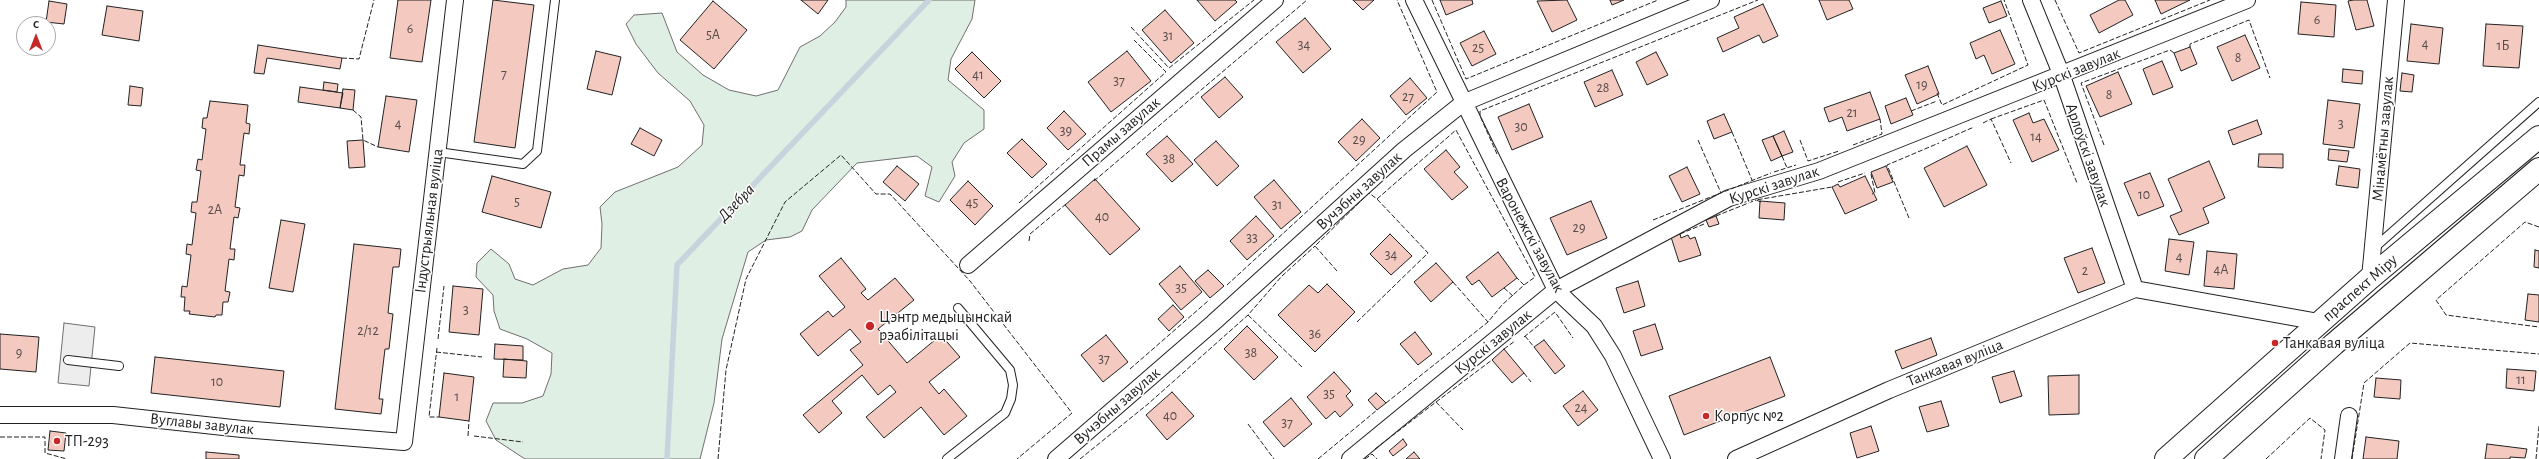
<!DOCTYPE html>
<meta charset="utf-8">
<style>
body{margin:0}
#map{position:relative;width:2539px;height:459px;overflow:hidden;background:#fff;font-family:"Alegreya Sans",sans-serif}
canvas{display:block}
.north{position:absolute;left:16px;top:16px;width:40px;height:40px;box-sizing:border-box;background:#fff;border:1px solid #a7a7a7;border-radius:50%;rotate:0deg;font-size:11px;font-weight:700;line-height:16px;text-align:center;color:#222}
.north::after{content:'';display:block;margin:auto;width:14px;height:18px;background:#c62828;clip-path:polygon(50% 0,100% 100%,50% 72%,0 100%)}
</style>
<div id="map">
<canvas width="2539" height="459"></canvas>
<div class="north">С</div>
</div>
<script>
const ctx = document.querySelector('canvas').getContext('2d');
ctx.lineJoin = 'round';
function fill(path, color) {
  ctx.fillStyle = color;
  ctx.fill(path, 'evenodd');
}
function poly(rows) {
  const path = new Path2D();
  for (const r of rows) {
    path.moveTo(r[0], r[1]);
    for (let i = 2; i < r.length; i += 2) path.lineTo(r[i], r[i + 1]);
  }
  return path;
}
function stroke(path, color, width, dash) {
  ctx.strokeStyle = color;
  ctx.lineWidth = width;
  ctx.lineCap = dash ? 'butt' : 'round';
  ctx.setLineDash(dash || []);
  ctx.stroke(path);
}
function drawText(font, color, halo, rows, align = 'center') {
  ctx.font = font + ' "Alegreya Sans",sans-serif';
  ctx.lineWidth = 3;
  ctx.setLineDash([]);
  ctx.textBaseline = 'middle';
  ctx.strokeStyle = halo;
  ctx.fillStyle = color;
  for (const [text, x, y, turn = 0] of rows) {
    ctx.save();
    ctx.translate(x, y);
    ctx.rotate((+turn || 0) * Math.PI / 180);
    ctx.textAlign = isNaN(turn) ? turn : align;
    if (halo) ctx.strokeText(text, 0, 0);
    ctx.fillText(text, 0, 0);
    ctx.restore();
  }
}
const green = poly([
 [846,0,975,0,972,19,951,59,948,80,984,110,984,129,964,143,952,162,955,176,939,202,925,196,932,167,917,156,857,163,812,210,802,231,790,237,766,240,748,252,722,339,714,403,700,459,525,459,496,440,486,421,493,403,522,403,543,396,551,374,552,353,527,339,500,329,494,311,493,295,476,277,477,263,491,249,509,264,515,279,533,285,563,269,588,265,601,248,602,224,600,207,615,192,678,167,702,145,704,125,690,101,658,73,636,44,626,24,634,15,662,13,677,52,703,75,729,90,756,96,778,90,800,47,820,36,835,22,846,7,846,0]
]);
fill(green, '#e0efe3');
stroke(green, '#6f6f6f', 1);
const parking = poly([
 [64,323,95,327,89,386,58,383,64,323]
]);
fill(parking, '#ededed');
stroke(parking, '#6f6f6f', 1);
stroke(poly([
 [667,459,677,265,929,0]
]), '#c7d3dd', 5.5);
const building = poly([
 [398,0,431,0,422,62,390,58,398,0],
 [493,0,534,5,515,148,474,142,493,0],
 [801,0,828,0,818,14,801,0],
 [1197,0,1235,0,1237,2,1215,21,1197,0],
 [1353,0,1374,0,1363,10,1353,0],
 [1440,0,1472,0,1473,4,1446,15,1440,0],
 [1567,0,1577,20,1552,32,1537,1,1567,0],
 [1610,0,1624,0,1612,5,1610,0],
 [1819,0,1849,0,1853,9,1827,20,1819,0],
 [2119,0,2125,0,2133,15,2099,33,2090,15,2119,0],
 [2155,0,2190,0,2161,14,2155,0],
 [2353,0,2367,0,2374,26,2356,30,2348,1,2353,0],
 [49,1,67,4,64,24,46,22,49,1],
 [713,1,747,30,714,69,680,40,713,1],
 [2001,1,2007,16,1989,23,1983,8,2001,1],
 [2301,2,2336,5,2334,37,2298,34,2301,2],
 [1763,4,1778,36,1763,43,1759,35,1723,52,1717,38,1739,28,1734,17,1763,4],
 [107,6,143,11,139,41,102,35,107,6],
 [1165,10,1194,43,1171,63,1142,30,1165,10],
 [1305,18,1331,49,1303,73,1276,42,1305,18],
 [2411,24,2443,28,2439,64,2407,61,2411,24],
 [2486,24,2523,26,2519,68,2483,66,2486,24],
 [2000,30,2015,64,1992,74,1984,55,1976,59,1970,43,2000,30],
 [1484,31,1496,54,1472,66,1460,43,1484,31],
 [2245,35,2260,68,2232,81,2217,47,2245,35],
 [258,45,342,58,340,69,267,58,264,74,254,73,258,45],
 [2190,47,2197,64,2181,71,2174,53,2190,47],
 [596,51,621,57,612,95,587,89,596,51],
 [1127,51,1151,81,1111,112,1088,82,1127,51],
 [972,52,1001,81,984,98,955,69,972,52],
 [1656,52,1668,75,1647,85,1636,62,1656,52],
 [2162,61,2173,87,2153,95,2143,69,2162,61],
 [1928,66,1939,94,1917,104,1905,75,1928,66],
 [2343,69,2363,71,2362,84,2342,82,2343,69],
 [1612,70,1623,95,1595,107,1584,82,1612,70],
 [2118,72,2132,104,2100,117,2086,86,2118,72],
 [2402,73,2414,75,2412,92,2400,91,2402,73],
 [1225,77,1243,97,1219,118,1201,97,1225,77],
 [1410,78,1427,98,1406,115,1390,96,1410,78],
 [324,82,338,84,337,92,323,90,324,82],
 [130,86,143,88,141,106,128,105,130,86],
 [300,87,343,93,340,108,298,102,300,87],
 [343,89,355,90,353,110,340,108,343,89],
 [1870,92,1880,119,1847,131,1842,117,1829,122,1824,108,1870,92],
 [386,96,417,100,409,152,378,147,386,96],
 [1906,98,1913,115,1891,124,1885,106,1906,98],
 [2328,100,2360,104,2354,148,2323,144,2328,100],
 [210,101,248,105,246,123,250,124,249,134,244,133,240,165,245,165,244,176,239,175,235,207,240,208,238,218,234,217,230,249,235,249,234,260,229,259,225,291,230,292,228,302,223,302,222,315,216,315,215,317,189,314,190,311,184,311,185,297,181,297,182,286,187,287,191,255,186,254,187,244,192,245,196,213,191,212,192,202,197,202,201,171,196,170,198,159,202,160,206,129,202,128,203,118,207,118,210,101],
 [1529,104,1543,137,1512,150,1498,117,1529,104],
 [1064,111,1086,134,1068,150,1047,128,1064,111],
 [2029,113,2033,123,2044,119,2059,150,2032,162,2013,120,2029,113],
 [1724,114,1732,132,1714,139,1707,121,1724,114],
 [1362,119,1380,138,1356,161,1338,142,1362,119],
 [2257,120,2262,134,2233,145,2228,131,2257,120],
 [640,128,662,140,654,156,631,144,640,128],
 [1784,131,1793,152,1782,156,1773,136,1784,131],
 [1167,136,1193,164,1172,182,1146,154,1167,136],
 [1773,136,1782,156,1771,161,1762,140,1773,136],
 [1022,139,1047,164,1032,178,1007,153,1022,139],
 [363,140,365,167,349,168,347,141,363,140],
 [1216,141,1239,166,1217,186,1194,160,1216,141],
 [1967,146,1987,185,1944,207,1924,168,1967,146],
 [2329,149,2349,151,2347,162,2328,160,2329,149],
 [1446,150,1460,167,1454,172,1468,187,1452,200,1424,169,1446,150],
 [2259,154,2283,154,2283,168,2258,167,2259,154],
 [2209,161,2225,198,2203,208,2209,223,2179,235,2170,216,2182,211,2168,179,2209,161],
 [897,166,919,184,905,201,883,182,897,166],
 [1886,166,1893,182,1877,188,1871,172,1886,166],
 [2339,166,2360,169,2358,188,2336,185,2339,166],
 [1687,167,1700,194,1682,202,1669,176,1687,167],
 [2150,173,2164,206,2138,216,2124,183,2150,173],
 [492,176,551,192,541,228,482,212,492,176],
 [1865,176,1877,200,1845,214,1832,187,1838,184,1840,187,1865,176],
 [1095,179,1140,229,1110,255,1065,205,1095,179],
 [1274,180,1301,212,1281,229,1254,197,1274,180],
 [968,181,993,206,975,225,950,200,968,181],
 [1591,201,1607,238,1567,255,1550,218,1591,201],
 [1760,201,1785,203,1784,220,1759,218,1760,201],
 [1256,216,1274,236,1247,260,1230,241,1256,216],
 [1716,216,1719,224,1709,227,1706,220,1716,216],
 [281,220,305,224,293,292,269,288,281,220],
 [1390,234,1412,256,1391,275,1370,254,1390,234],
 [1680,234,1681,238,1688,235,1690,239,1695,237,1701,255,1679,262,1671,237,1680,234],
 [2169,239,2194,242,2189,275,2165,271,2169,239],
 [354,244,401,249,399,267,393,267,388,313,393,314,389,349,385,349,379,399,383,399,381,414,335,409,354,244],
 [2092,248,2105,283,2078,293,2064,258,2092,248],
 [2535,250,2539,251,2539,268,2534,267,2535,250],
 [2207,251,2237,254,2234,289,2204,286,2207,251],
 [1498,252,1517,278,1492,297,1479,280,1472,285,1466,277,1498,252],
 [841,258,866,289,861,293,868,300,895,278,914,300,878,329,907,363,941,335,960,357,929,382,939,394,944,389,967,416,944,435,921,407,884,438,866,417,896,392,890,385,878,395,862,375,832,401,842,413,819,433,803,415,863,365,850,350,861,342,850,329,818,356,800,334,828,311,833,317,845,307,819,276,841,258],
 [1436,263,1453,282,1431,302,1414,282,1436,263],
 [1180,266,1202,292,1181,310,1159,284,1180,266],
 [1208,270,1224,286,1210,298,1195,281,1208,270],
 [1638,281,1645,306,1624,313,1616,288,1638,281],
 [1327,284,1355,312,1315,352,1278,315,1309,285,1318,293,1327,284],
 [453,286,483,289,479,335,449,332,453,286],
 [2528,294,2539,295,2539,322,2525,320,2528,294],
 [1173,305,1184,317,1169,331,1158,319,1173,305],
 [1655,324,1663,349,1641,356,1633,331,1655,324],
 [1247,326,1278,357,1254,380,1224,349,1247,326],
 [1415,332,1432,354,1418,365,1400,344,1415,332],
 [0,334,39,337,36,372,0,369,0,334],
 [1106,335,1128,362,1103,382,1081,355,1106,335],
 [1931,338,1937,355,1902,369,1895,351,1931,338],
 [1544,340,1565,366,1555,374,1534,347,1544,340],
 [495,344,523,346,523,360,494,359,495,344],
 [1504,349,1524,373,1512,383,1492,360,1504,349],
 [155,357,284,371,280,407,151,393,155,357],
 [1770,357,1785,396,1684,435,1669,396,1770,357],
 [504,359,527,361,526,378,503,377,504,359],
 [2507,369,2536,371,2534,391,2506,388,2507,369],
 [2014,371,2022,396,2000,403,1992,377,2014,371],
 [1334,372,1351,391,1346,396,1353,405,1340,417,1335,411,1326,419,1307,397,1334,372],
 [444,373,474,377,469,421,439,417,444,373],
 [2079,375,2079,414,2049,415,2048,376,2079,375],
 [2376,378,2401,380,2400,399,2374,397,2376,378],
 [1583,391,1598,410,1578,426,1563,406,1583,391],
 [1172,392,1194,416,1167,440,1146,415,1172,392],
 [1376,393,1386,403,1377,410,1368,400,1376,393],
 [1291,398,1312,424,1284,447,1263,422,1291,398],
 [1941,401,1949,426,1927,432,1919,407,1941,401],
 [1871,426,1879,451,1857,458,1850,433,1871,426],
 [50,431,66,433,64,451,48,450,50,431],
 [2366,437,2399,441,2397,459,2363,459,2366,437],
 [1403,439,1407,445,1393,456,1389,451,1403,439],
 [2487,444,2527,449,2525,458,2510,457,2510,459,2485,459,2487,444],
 [206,452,239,455,239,459,206,459,206,452],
 [1414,452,1420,459,1406,459,1414,452]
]);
fill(building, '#f3c9c0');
stroke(building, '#222', 1);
const service = poly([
 [438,152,523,164,537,151,555,0],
 [2373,249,2539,102],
 [68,360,119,366],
 [947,459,1005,413,1011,399,1013,385,1010,370,958,308]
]);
const minor = poly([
 [1414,0,1556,290,1594,326,1613,356,1662,459],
 [2031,0,2062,76,2135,289],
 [968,265,1275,0],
 [2370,278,2396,0],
 [0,415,113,415,242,429,404,442,455,0],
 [1056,459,1213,323,1404,150,1463,103,1711,0],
 [1350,459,1556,290,1729,198,1819,171,2247,0],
 [1736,459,1889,390,2135,289,2319,322],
 [2343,459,2349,416]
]);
const primary = poly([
 [2166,459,2370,278,2539,137],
 [2206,459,2334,344,2539,169]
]);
stroke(service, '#222', 10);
stroke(minor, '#222', 18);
stroke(primary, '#222', 24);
stroke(service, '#fff', 8);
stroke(minor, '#fff', 16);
stroke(primary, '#fff', 22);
stroke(poly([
 [1432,0,1466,79,1658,0],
 [2055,0,2079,53,2210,0],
 [1131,27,1169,68,1254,0],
 [2190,47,2190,44,2249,20,2270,78],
 [342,58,359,59,374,0],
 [1937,93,1942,105,2028,65,2004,0],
 [353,110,361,117,363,140,378,147],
 [1911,111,1937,101],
 [1991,119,2044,100,2077,183],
 [1983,123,1991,119,2011,163],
 [1732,132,1752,180],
 [1698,140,1721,193],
 [1800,140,1808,161,1839,151],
 [1942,141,1974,127],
 [1853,145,1882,134,1880,119],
 [2104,145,2081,83,2170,50,2174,53],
 [1497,154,1480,116,1480,111,1758,0],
 [1782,156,1787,168],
 [1774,172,1796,165],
 [1871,174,1875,193,1872,194],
 [1094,181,1307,0],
 [1838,182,1865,173],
 [1761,202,1756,200,1832,187],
 [1019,203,1166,72,1134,40],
 [1716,216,1756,200],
 [1909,218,1887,165,1939,143],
 [1653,220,1771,173],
 [2539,227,2525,222,2436,300,2446,315,2539,327],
 [1680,234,1704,224],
 [1029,241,1030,234,1066,204],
 [1337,271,1315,246,1369,193,1377,199,1456,130,1535,277,1524,285],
 [1453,282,1488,322],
 [1227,285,1437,92,1397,0],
 [1504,288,1513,296],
 [1248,315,1302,367],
 [1357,322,1428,253,1377,199],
 [1525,336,1534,347],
 [1524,337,1555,312,1573,338],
 [438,339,444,286],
 [437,348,429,417,439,417],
 [1504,349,1515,341],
 [436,352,482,357],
 [1130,369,1208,301],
 [1524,373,1531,382],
 [1436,402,1492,360],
 [1386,403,1488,322,1502,305,1524,285,1517,278],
 [1248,424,1274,459],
 [468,436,469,421],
 [474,436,523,442],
 [0,437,45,437,45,453,67,459],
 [1375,449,1436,402,1463,430],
 [718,459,726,370,746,279,785,202,841,155,876,194,890,194,970,281,1072,413,1017,459],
 [1080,459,1148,404,1248,315,1282,276,1315,246],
 [1318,459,1377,410],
 [1365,459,1372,454,1377,459],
 [2266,459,2310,418,2325,430,2321,459],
 [2352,459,2364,383,2410,343,2539,354],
 [2536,459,2539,426]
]), '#222', 1, [5, 2]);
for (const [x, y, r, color] of [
 [870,326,5,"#c62828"],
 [2275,343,4,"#c62828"],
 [1706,416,4,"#c62828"],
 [57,441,4,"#c62828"]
]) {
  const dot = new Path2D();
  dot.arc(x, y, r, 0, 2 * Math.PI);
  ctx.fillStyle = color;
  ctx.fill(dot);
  stroke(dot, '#fff', 1.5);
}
drawText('14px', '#564c4a', null, [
 ["6",2317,20],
 ["6",410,29],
 ["5А",713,35],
 ["31",1168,36],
 ["4",2425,44],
 ["34",1304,45],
 ["1Б",2503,46],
 ["25",1478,48],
 ["8",2238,58],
 ["7",504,74],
 ["41",978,75],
 ["37",1119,81],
 ["19",1922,85],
 ["28",1603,88],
 ["8",2109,95],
 ["27",1408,97],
 ["21",1852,113],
 ["4",398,124],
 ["3",2341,124],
 ["30",1521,127],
 ["39",1066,131],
 ["14",2036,137],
 ["29",1359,140],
 ["38",1169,159],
 ["10",2144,195],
 ["5",517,202],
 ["45",972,203],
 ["31",1277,205],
 ["2А",215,210],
 ["40",1102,217],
 ["29",1579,228],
 ["33",1252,238],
 ["34",1391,255],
 ["4",2179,257],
 ["4А",2221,270],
 ["2",2085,271],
 ["35",1181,288],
 ["3",466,310],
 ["2/12",368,331],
 ["36",1315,334],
 ["9",19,353],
 ["38",1251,353],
 ["37",1104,359],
 ["11",2521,380],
 ["10",217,382],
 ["35",1329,394],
 ["1",457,397],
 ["24",1581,408],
 ["40",1170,416],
 ["37",1287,423]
]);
drawText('16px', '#222', '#fff', [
 ["Курскі завулак",2076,70,-22],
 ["Прамы завулак",1121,132,-41],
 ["Мінамётны завулак",2383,139,-85],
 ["Арлоўскі завулак",2088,155,71],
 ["Курскі завулак",1774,185,-18],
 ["Вучэбны завулак",1359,191,-42],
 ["Індустрыяльная вуліца",429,221,-83],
 ["Варонежскі завулак",1530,235,62],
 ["праспект Міру",2360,288,-41],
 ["Курскі завулак",1493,342,-39],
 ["Танкавая вуліца",1955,363,-22],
 ["Вучэбны завулак",1117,406,-41],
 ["Вуглавы завулак",202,424,6]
]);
drawText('16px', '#222', '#fff', [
 ["Цэнтр медыцынскай",879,317],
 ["рэабілітацыі",879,335],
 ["Танкавая вуліца",2283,343],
 ["Корпус №2",1714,416],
 ["ТП-293",65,441]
], 'left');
drawText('italic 17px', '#222', '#fff', [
 ["Дзебра",736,203,-46]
]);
</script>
